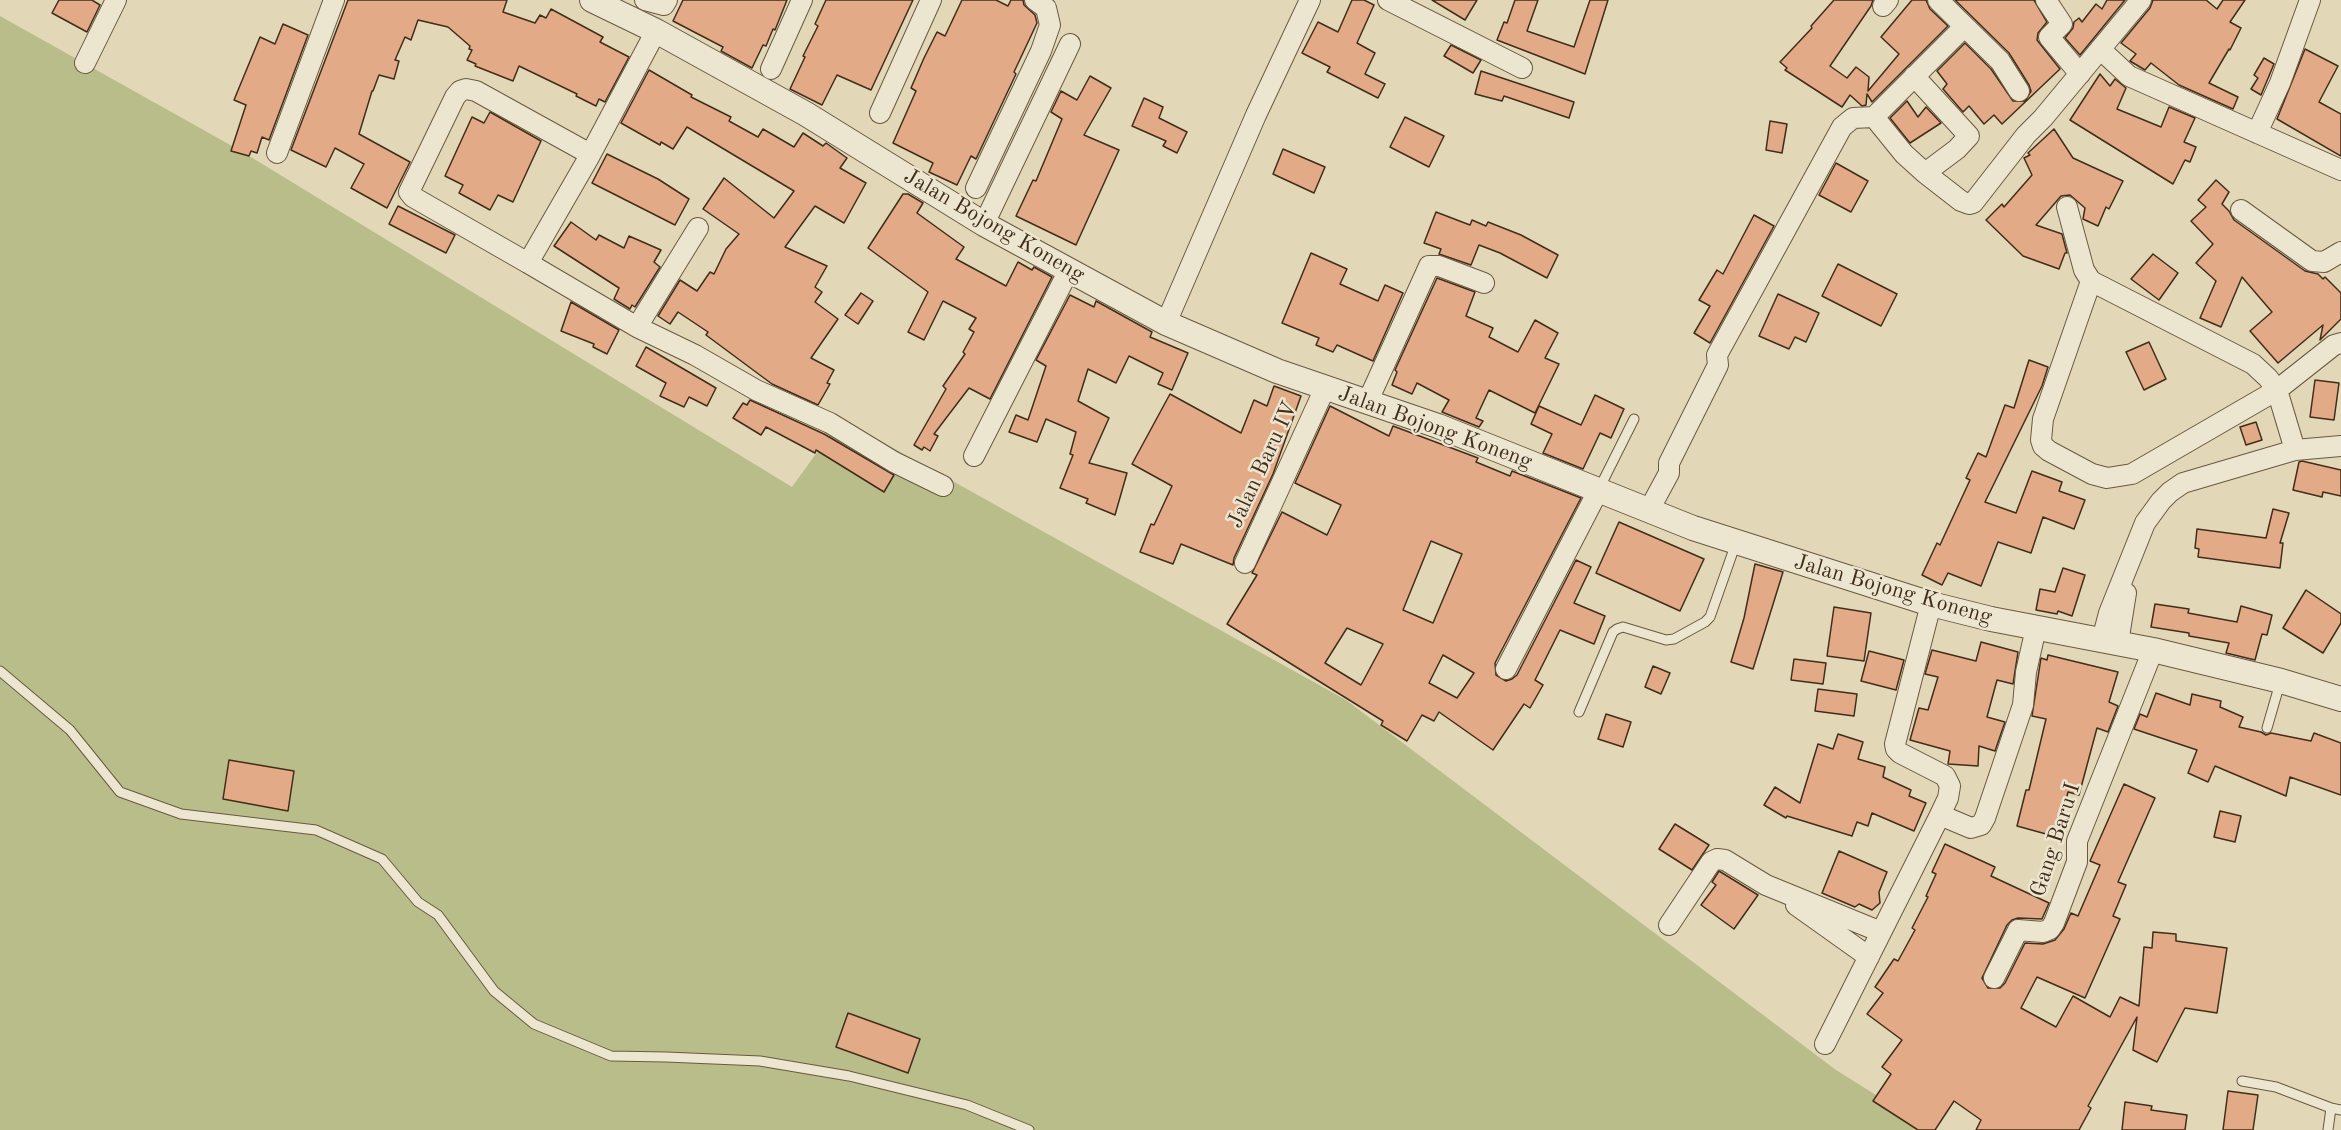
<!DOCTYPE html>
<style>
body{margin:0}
canvas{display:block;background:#e2d8b7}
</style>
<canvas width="2341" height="1130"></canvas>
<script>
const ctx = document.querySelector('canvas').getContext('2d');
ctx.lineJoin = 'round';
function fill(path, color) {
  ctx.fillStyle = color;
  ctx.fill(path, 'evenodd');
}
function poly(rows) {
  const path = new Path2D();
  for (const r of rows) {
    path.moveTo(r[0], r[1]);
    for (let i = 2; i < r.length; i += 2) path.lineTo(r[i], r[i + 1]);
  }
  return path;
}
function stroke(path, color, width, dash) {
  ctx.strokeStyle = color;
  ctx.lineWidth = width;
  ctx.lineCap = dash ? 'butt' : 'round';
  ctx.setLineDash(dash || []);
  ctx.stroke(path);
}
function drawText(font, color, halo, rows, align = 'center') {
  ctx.font = font + ' "Old Standard TT",serif';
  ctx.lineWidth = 5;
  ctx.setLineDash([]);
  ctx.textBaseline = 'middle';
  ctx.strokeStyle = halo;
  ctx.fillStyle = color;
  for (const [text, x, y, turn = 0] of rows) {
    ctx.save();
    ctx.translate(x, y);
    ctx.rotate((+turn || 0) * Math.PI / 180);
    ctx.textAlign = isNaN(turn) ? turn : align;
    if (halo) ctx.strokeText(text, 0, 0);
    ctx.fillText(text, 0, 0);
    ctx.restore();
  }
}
fill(poly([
 [0,16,241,151,792,487,841,419,1346,700,1836,1070,1932,1130,0,1130]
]), '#b9bd8a');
const building = poly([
 [59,0,92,0,100,5,87,32,52,13,59,0],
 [348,0,507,0,503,12,535,23,540,15,546,18,551,9,603,37,600,42,629,57,605,102,599,99,596,106,576,96,577,94,519,66,513,81,475,66,476,64,467,60,472,50,469,49,470,46,448,27,418,20,411,40,405,37,395,60,399,61,394,79,379,75,373,91,372,91,359,134,410,162,387,208,351,188,364,164,335,148,326,167,291,150,348,0],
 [683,0,787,0,775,30,773,29,766,46,763,45,752,68,721,51,723,47,673,21,683,0],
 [826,0,913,0,871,90,837,75,822,105,790,89,805,57,803,56,818,26,815,24,826,0],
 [962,0,996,0,1008,6,1011,0,1023,0,1024,5,1035,15,1037,23,1014,72,1016,74,976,159,971,156,957,185,929,172,933,163,893,143,916,91,911,88,924,58,937,32,945,36,962,0],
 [1352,0,1364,0,1374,5,1357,43,1375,53,1365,74,1385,84,1378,98,1327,72,1330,67,1302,53,1318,22,1338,32,1352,0],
 [1432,0,1477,0,1465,20,1432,0],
 [1515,0,1538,0,1527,31,1574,47,1590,0,1608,0,1585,74,1497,40,1504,22,1507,23,1515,0],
 [1834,0,1873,0,1871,6,1830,66,1847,78,1856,67,1869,77,1868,91,1899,54,1881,37,1912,0,1926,0,1930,9,1948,26,1872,102,1867,94,1866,105,1862,106,1850,95,1842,107,1785,70,1787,68,1780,62,1812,28,1811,26,1834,0],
 [1955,0,2034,0,2047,22,2038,33,2037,40,2060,69,2002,124,1994,115,1984,124,1969,106,1963,112,1943,89,1947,84,1937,71,1965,43,1991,69,2013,101,2025,101,2031,91,2029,85,2009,53,1955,0],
 [2107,0,2125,0,2080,55,2065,38,2073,28,2074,22,2079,18,2082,22,2096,4,2102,9,2107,0],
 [2153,0,2206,0,2217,9,2223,0,2245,0,2230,22,2241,28,2230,50,2229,49,2209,83,2238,97,2233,109,2179,85,2151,63,2145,70,2130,61,2136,54,2121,43,2150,8,2153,0],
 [283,24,308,35,269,140,262,137,257,153,251,151,249,156,231,151,246,105,234,100,260,37,275,44,283,24],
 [1451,45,1481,60,1473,73,1444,56,1451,45],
 [2305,49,2338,66,2319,102,2341,114,2341,156,2277,119,2305,49],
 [2264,58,2274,64,2261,95,2251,89,2258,78,2254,75,2264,58],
 [649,70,692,95,691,97,731,117,729,121,758,137,763,129,794,147,803,133,823,146,826,143,847,158,840,168,866,183,844,223,815,206,785,247,827,266,815,287,822,292,815,302,838,319,811,358,834,370,827,383,830,384,818,405,772,384,706,335,708,332,678,312,670,324,658,316,680,280,697,291,710,272,714,274,726,249,739,234,703,209,724,178,774,218,794,191,687,127,673,149,661,142,660,145,621,123,649,70],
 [1481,71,1574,102,1569,118,1504,96,1502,101,1475,94,1481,71],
 [2100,74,2110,86,2115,79,2126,88,2117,109,2161,127,2169,107,2195,118,2184,142,2196,147,2190,162,2185,160,2173,184,2070,120,2100,74],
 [1090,76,1111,88,1084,135,1119,150,1076,245,1016,216,1033,180,1036,181,1062,119,1051,112,1061,91,1077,100,1090,76],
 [1144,98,1163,107,1159,118,1187,132,1177,153,1163,146,1166,141,1132,126,1144,98],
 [1907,101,1918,117,1926,107,1941,123,1910,143,1890,118,1907,101],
 [490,112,541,141,513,202,498,195,490,210,459,193,463,185,445,176,472,117,484,123,490,112],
 [1405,117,1444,136,1429,167,1390,147,1405,117],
 [1770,121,1787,124,1782,153,1766,150,1770,121],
 [2054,129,2073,158,2123,181,2109,209,2106,207,2098,226,2083,219,2085,208,2070,195,2061,196,2036,225,2062,234,2067,253,2065,253,2059,269,2023,256,1986,220,2002,204,2004,207,2032,175,2024,158,2030,155,2028,153,2054,129],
 [1283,149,1325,167,1314,193,1273,174,1283,149],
 [607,154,658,179,689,199,675,225,592,183,607,154],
 [1836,163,1868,181,1851,212,1819,195,1836,163],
 [2216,180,2229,192,2222,204,2229,211,2234,220,2305,271,2318,274,2323,279,2325,277,2341,293,2341,319,2320,340,2323,325,2278,363,2250,331,2272,312,2242,277,2221,327,2200,318,2216,281,2196,263,2213,244,2191,221,2206,207,2198,200,2216,180],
 [903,194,908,194,923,203,917,213,964,247,956,259,1006,286,1018,262,1032,270,1034,267,1052,277,990,399,969,388,934,434,938,436,930,451,924,447,922,450,914,445,946,389,943,386,965,354,963,352,974,332,969,329,976,318,943,301,924,340,908,332,928,292,868,248,903,194],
 [398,206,455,235,446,253,389,224,398,206],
 [1436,212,1470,225,1472,220,1486,226,1488,222,1521,235,1558,255,1547,278,1500,253,1479,245,1471,265,1439,254,1441,249,1424,243,1436,212],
 [1754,215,1774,226,1710,343,1694,333,1710,306,1699,300,1717,270,1723,274,1754,215],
 [571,222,596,240,599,235,624,248,629,236,661,250,654,262,660,267,635,307,632,305,630,309,614,299,619,288,554,246,571,222],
 [1311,253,1347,269,1340,284,1378,301,1385,285,1403,293,1373,361,1337,345,1333,352,1316,345,1319,338,1282,323,1311,253],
 [2153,254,2178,273,2159,300,2131,279,2153,254],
 [1838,264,1897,294,1881,326,1822,296,1838,264],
 [1437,278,1475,292,1466,316,1493,328,1489,337,1518,352,1535,320,1558,333,1545,358,1559,364,1535,413,1489,390,1476,418,1483,421,1479,427,1442,412,1449,400,1417,383,1412,394,1392,385,1397,372,1395,370,1437,278],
 [861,293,873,301,858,324,845,315,861,293],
 [1778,294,1819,313,1806,342,1795,337,1789,349,1759,336,1778,294],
 [1070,295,1094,307,1096,301,1152,332,1150,337,1188,353,1172,390,1158,384,1163,373,1129,356,1116,383,1088,369,1078,401,1109,418,1089,463,1127,473,1115,515,1086,503,1088,499,1060,488,1073,455,1070,454,1076,432,1046,419,1037,442,1009,432,1016,415,1028,420,1046,366,1036,360,1070,295],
 [571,302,619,330,607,354,593,347,594,344,561,331,571,302],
 [2149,342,2166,379,2144,390,2126,352,2149,342],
 [646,347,716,388,707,406,689,397,684,407,660,396,666,383,636,366,646,347],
 [2029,360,2048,367,2042,386,1985,502,2016,513,2032,471,2062,482,2059,491,2085,500,2074,529,2043,517,2031,553,1998,542,1981,586,1948,573,1942,585,1922,575,1937,543,1940,545,1970,480,1966,478,1978,453,1986,457,2005,405,2014,408,2029,360],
 [2315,380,2339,383,2334,420,2310,417,2315,380],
 [1274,386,1301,396,1273,474,1234,558,1233,565,1181,544,1173,564,1140,552,1151,524,1154,525,1172,486,1132,464,1170,394,1241,433,1254,400,1267,406,1274,386],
 [1595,395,1624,409,1611,438,1600,433,1583,469,1543,453,1552,434,1531,424,1539,406,1581,425,1595,395],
 [750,400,824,434,894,475,884,492,816,450,815,453,766,427,761,435,733,418,743,403,747,405,750,400],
 [1330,406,1389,436,1393,426,1478,458,1476,462,1510,476,1512,471,1581,498,1495,663,1496,675,1506,681,1512,679,1517,675,1576,560,1591,567,1574,603,1605,616,1594,644,1560,630,1535,680,1543,685,1530,708,1524,704,1493,750,1439,712,1434,721,1422,715,1407,741,1381,725,1383,721,1227,624,1257,575,1252,573,1282,512,1327,535,1341,505,1295,483,1330,406],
 [1431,541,1462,554,1433,623,1403,610,1431,541],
 [1347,628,1383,644,1361,685,1325,663,1347,628],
 [1443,655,1474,673,1457,698,1429,683,1443,655],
 [2256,422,2262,440,2246,445,2240,427,2256,422],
 [2302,461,2341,470,2341,496,2323,492,2322,497,2293,490,2299,462,2302,461],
 [2273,509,2289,513,2280,543,2283,543,2280,568,2198,557,2199,549,2195,548,2197,529,2266,538,2273,509],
 [1619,522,1704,559,1680,611,1596,573,1619,522],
 [1755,564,1783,572,1753,669,1731,662,1744,618,1755,564],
 [2063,568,2085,575,2072,616,2058,611,2057,614,2036,610,2040,589,2055,592,2063,568],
 [2306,590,2341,614,2341,623,2323,653,2283,628,2306,590],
 [2155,604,2189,609,2188,613,2237,622,2241,606,2272,615,2267,635,2262,634,2255,660,2226,653,2229,643,2189,636,2189,633,2151,627,2155,604],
 [1834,607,1871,613,1864,661,1827,656,1834,607],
 [1981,642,2018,652,2013,684,1997,680,1987,717,2005,722,1995,751,1979,746,1978,766,1948,764,1950,751,1910,740,1919,708,1928,710,1938,677,1925,674,1932,650,1976,661,1981,642],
 [1869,651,1904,660,1896,690,1861,681,1869,651],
 [2048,655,2118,672,2109,702,2118,706,2108,732,2097,728,2079,795,2068,792,2057,837,2017,826,2026,790,2029,790,2046,719,2032,716,2041,658,2047,660,2048,655],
 [1794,659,1826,663,1823,684,1791,680,1794,659],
 [1653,666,1670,673,1661,694,1645,687,1653,666],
 [1818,689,1857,694,1854,716,1815,711,1818,689],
 [2156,693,2190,705,2192,694,2221,701,2220,707,2243,717,2239,727,2261,732,2266,735,2271,733,2311,741,2314,733,2341,743,2341,795,2290,777,2286,796,2215,766,2208,782,2188,773,2197,750,2134,729,2140,714,2147,717,2156,693],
 [1606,714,1631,722,1623,747,1598,739,1606,714],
 [1838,734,1863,742,1858,759,1885,767,1883,777,1911,790,1909,796,1926,803,1914,831,1872,813,1868,826,1857,822,1852,836,1787,816,1786,818,1764,805,1775,787,1800,803,1818,744,1833,749,1838,734],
 [229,760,294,771,288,811,223,799,229,760],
 [2124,784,2155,798,2118,882,2126,885,2113,916,2120,919,2085,998,2037,977,2021,1008,2056,1027,2073,996,2110,1017,2120,997,2139,1006,2144,947,2152,948,2153,932,2176,934,2176,941,2227,948,2217,1013,2185,1008,2157,1062,2133,1050,2137,1017,2088,1106,2091,1108,2079,1130,1976,1130,1981,1120,1954,1101,1935,1130,1918,1130,1873,1101,1891,1074,1882,1067,1902,1040,1867,1014,1883,993,1875,987,1894,959,1898,961,1915,930,1912,928,1928,897,1926,896,1936,874,1932,872,1945,844,1995,867,1991,876,2049,903,2042,919,2018,918,2012,920,2007,925,1982,978,1988,988,2000,988,2005,983,2025,943,2043,944,2055,940,2064,929,2071,913,2078,916,2100,865,2090,861,2124,784],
 [2220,811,2241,816,2235,842,2214,837,2220,811],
 [1675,824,1709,845,1692,870,1659,849,1675,824],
 [1839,851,1887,872,1879,892,1880,903,1872,910,1859,904,1855,907,1822,893,1839,851],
 [1719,871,1758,895,1734,929,1701,905,1716,885,1712,882,1719,871],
 [848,1013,920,1039,908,1073,836,1047,848,1013],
 [2228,1091,2258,1095,2253,1130,2223,1130,2228,1091],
 [2125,1102,2152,1106,2151,1110,2187,1115,2185,1130,2122,1130,2125,1102]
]);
fill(building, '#e2aa87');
stroke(building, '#422d1a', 1.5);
const service = poly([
 [1599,489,1634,419],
 [0,671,70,730,120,792,181,814,316,830,382,859,418,902,438,915,494,991,534,1024,611,1056,666,1057,760,1061,849,1076,967,1105,1029,1130],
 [1579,712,1613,632,1617,629,1623,627,1666,640,1674,639,1705,622,1710,617,1736,543],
 [2267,728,2280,683],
 [2242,1081,2276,1087,2331,1108],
 [2328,1130,2331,1108,2341,1110]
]);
const minor = poly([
 [645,0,664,5,667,0],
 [1388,0,1522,68],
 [1938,0,2000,61,2019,91],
 [2046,0,2062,24,2049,37,2080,74],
 [1883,6,1888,0],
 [656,31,588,159,528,263,637,327,695,355,756,390,830,423,894,462,943,486],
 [2100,49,2129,76,2341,170],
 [85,63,116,0],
 [771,69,802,0],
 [1914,76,1969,136,1957,149,1925,173],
 [880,113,931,0],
 [1874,117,1904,154,1925,173,1961,201,1969,204,1973,203,2026,135,2043,118,2141,0],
 [2257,133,2280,83,2310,0],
 [277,153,334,0],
 [976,188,1041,51,1050,25,1046,8,1035,0],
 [2067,207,2084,270,2091,281,2253,364,2268,378,2277,390,2295,450],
 [2241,210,2312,261,2324,262,2341,252],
 [984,224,1070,44],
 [528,263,413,197,409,192,455,97,460,91,466,89,476,91,590,154],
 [2091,281,2043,419,2041,440,2043,446,2049,451,2092,474,2107,478,2132,474,2277,390,2334,345,2341,343],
 [1166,323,1256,115,1310,0],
 [637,327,698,228],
 [1367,403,1429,266,1439,266,1484,283],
 [974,456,1069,270],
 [1649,510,1669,473,1669,463,1718,365,1717,355,1842,127,1853,118,1874,117,1964,27],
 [1245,563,1325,388],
 [1931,604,1895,744,1896,749,1900,753,1945,776,1950,786,1948,798,1940,815],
 [2102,640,2109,613,2145,523,2161,501,2170,492,2183,483,2295,450,2341,446],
 [2118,643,2126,593],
 [1506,669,1599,489],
 [1796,905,1869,957],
 [1669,925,1711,862,1717,859,1725,860,1766,885,1881,932],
 [1994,978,2018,930,2043,932,2050,929,2054,923,2077,862,2077,841,2153,650],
 [1825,1044,1940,815,1971,828,1981,825,1985,818,2023,705,2026,672,2036,628]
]);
const tertiary = poly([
 [592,0,656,31,806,114,984,224,1166,323,1277,371,1438,426,1693,528,1931,604,1991,619,2153,650,2281,681,2341,699]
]);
stroke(service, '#6a5841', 11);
stroke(minor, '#6a5841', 22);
stroke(tertiary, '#6a5841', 26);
stroke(service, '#ece6d0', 9);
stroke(minor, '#ece6d0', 20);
stroke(tertiary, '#ece6d0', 24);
drawText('22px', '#422d1a', '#ece6d0', [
 ["Jalan Bojong Koneng",994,226,30],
 ["Jalan Bojong Koneng",1435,428,20],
 ["Jalan Baru IV",1263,465,-65],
 ["Jalan Bojong Koneng",1893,590,16],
 ["Gang Baru I",2056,840,-72]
]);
</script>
